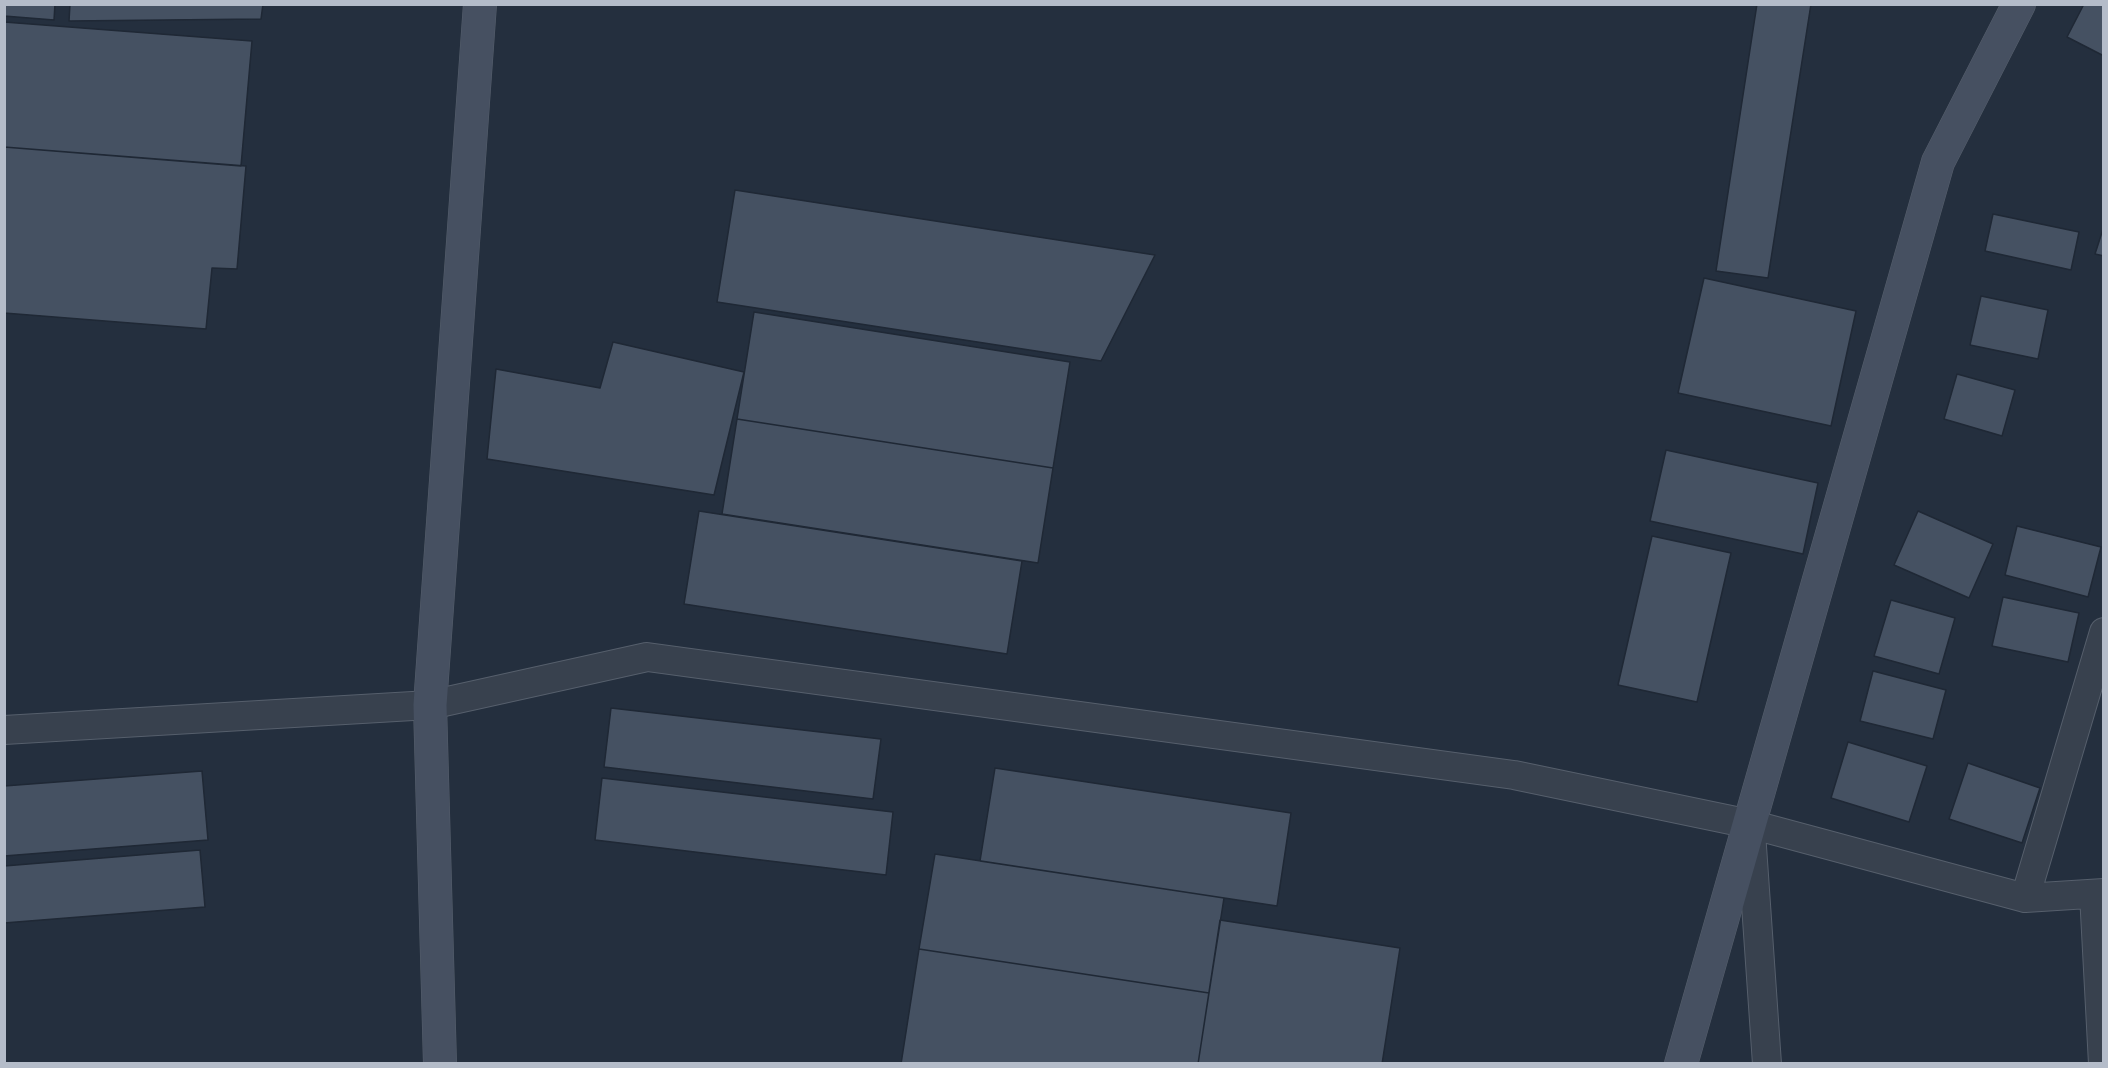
<!DOCTYPE html>
<style>
body{margin:0}
#map{position:relative;width:2108px;height:1068px;overflow:hidden;background:#242f3e;font-family:"IBM Plex Sans",sans-serif}
canvas{display:block}
.frame{position:absolute;inset:0;border:6px solid #b4bcc9;pointer-events:none}
</style>
<div id="map">
<canvas width="2108" height="1068"></canvas>
<div class="frame"></div>
</div>
<script>
const ctx = document.querySelector('canvas').getContext('2d');
ctx.lineJoin = 'round';
function fill(path, color) {
  ctx.fillStyle = color;
  ctx.fill(path, 'evenodd');
}
function poly(rows) {
  const path = new Path2D();
  for (const r of rows) {
    path.moveTo(r[0], r[1]);
    for (let i = 2; i < r.length; i += 2) path.lineTo(r[i], r[i + 1]);
  }
  return path;
}
function stroke(path, color, width, dash) {
  ctx.strokeStyle = color;
  ctx.lineWidth = width;
  ctx.lineCap = dash ? 'butt' : 'round';
  ctx.setLineDash(dash || []);
  ctx.stroke(path);
}
const building = poly([
 [4,4,55,4,54,20,4,16,4,4],
 [70,4,263,4,261,19,69,21,70,4],
 [1757,4,1811,4,1768,278,1716,271,1757,4],
 [2084,4,2104,5,2104,56,2067,37,2084,4],
 [4,22,252,41,241,166,4,147,4,22],
 [4,147,246,166,237,269,212,268,206,329,4,313,4,147],
 [735,190,1155,255,1101,361,717,302,735,190],
 [1993,214,2079,232,2071,270,1985,251,1993,214],
 [2104,226,2104,256,2095,254,2104,226],
 [1704,278,1856,311,1831,426,1678,393,1704,278],
 [1981,296,2048,310,2038,359,1970,345,1981,296],
 [754,312,1070,362,1053,468,737,419,754,312],
 [613,342,744,372,714,495,487,459,496,369,600,388,613,342],
 [1957,374,2015,390,2002,436,1944,419,1957,374],
 [737,419,1053,468,1038,563,722,514,737,419],
 [1666,450,1818,483,1803,554,1650,521,1666,450],
 [699,511,1022,561,1007,654,684,604,699,511],
 [1918,511,1993,544,1969,598,1894,565,1918,511],
 [2017,526,2101,547,2088,597,2005,575,2017,526],
 [1652,536,1731,553,1697,702,1618,685,1652,536],
 [2003,597,2079,613,2068,662,1992,646,2003,597],
 [1891,600,1955,618,1939,674,1874,656,1891,600],
 [1873,671,1946,690,1933,739,1860,721,1873,671],
 [611,708,881,739,873,799,604,767,611,708],
 [1848,742,1927,766,1909,822,1831,798,1848,742],
 [1968,763,2040,788,2022,843,1949,819,1968,763],
 [995,768,1291,813,1277,906,980,861,995,768],
 [202,771,208,840,4,856,4,786,202,771],
 [602,778,893,812,886,875,595,840,602,778],
 [200,850,205,907,4,923,4,866,200,850],
 [935,854,1224,898,1209,993,919,949,935,854],
 [1220,920,1400,948,1382,1064,1198,1064,1220,920],
 [919,949,1209,993,1198,1064,901,1064,919,949]
]);
fill(building, '#455162');
stroke(building, '#1f2835', 1.5);
const street = poly([
 [4,730,430,705,647,657,1514,775,1750,824,2025,898,2104,893],
 [1751,832,1767,1064],
 [2094,894,2103,1064],
 [2025,898,2104,632]
]);
const secondary = poly([
 [440,1064,430,705,480,4],
 [1681,1064,1938,162,2019,4]
]);
stroke(street, '#565f6c', 30);
stroke(secondary, '#565f6c', 34);
stroke(street, '#38414e', 28);
stroke(secondary, '#465061', 33);
</script>
